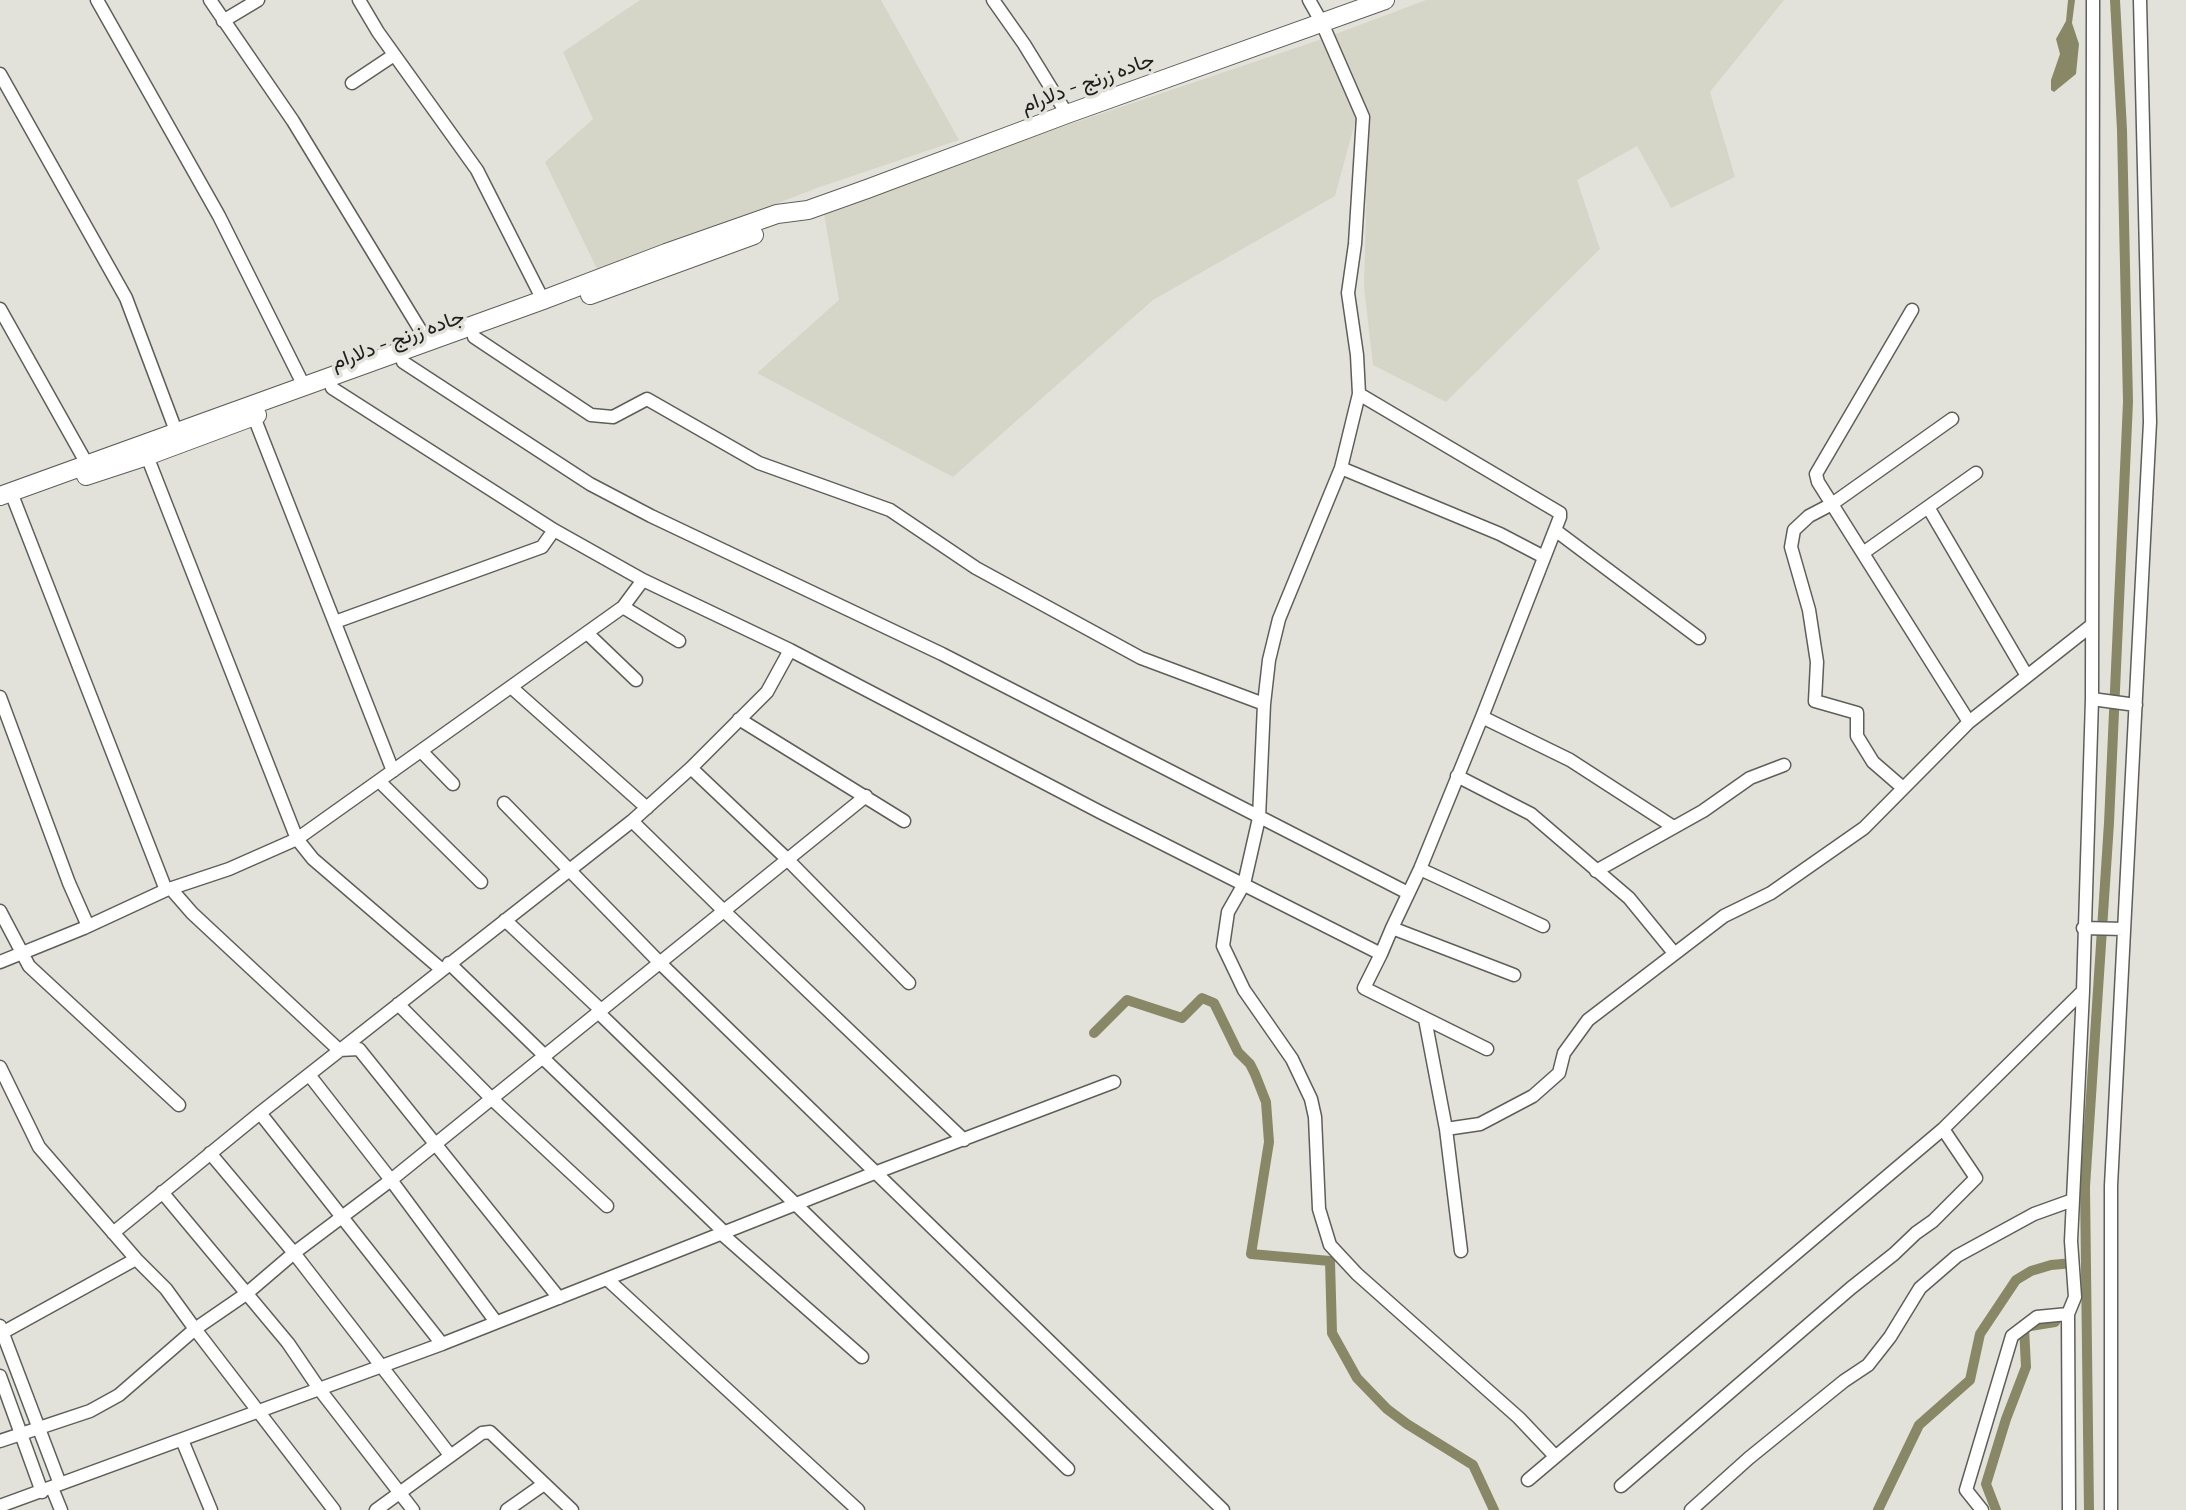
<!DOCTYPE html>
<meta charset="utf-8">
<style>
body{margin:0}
canvas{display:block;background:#e2e2db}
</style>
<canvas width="2186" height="1510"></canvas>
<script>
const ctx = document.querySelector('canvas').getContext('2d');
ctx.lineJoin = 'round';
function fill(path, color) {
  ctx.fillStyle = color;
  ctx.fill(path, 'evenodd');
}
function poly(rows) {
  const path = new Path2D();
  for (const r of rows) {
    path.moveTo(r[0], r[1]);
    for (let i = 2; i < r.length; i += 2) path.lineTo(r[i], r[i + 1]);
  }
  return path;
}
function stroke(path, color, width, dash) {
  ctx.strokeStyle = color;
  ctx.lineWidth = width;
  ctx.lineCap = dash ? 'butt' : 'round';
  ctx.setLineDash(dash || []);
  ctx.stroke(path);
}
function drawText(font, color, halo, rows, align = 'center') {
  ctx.font = font + ' Bitter,Vazirmatn,serif';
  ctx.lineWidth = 7;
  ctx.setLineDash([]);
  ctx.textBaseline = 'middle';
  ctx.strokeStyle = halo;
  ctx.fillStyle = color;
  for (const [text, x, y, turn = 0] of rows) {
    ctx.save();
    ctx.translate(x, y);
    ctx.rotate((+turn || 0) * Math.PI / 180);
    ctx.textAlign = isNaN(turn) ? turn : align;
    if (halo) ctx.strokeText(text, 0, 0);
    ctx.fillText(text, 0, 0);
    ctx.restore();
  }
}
fill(poly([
 [640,0,881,0,959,140,817,188,599,273,545,162,593,119,563,52],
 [1426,0,1784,0,1710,92,1735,177,1671,208,1637,146,1577,180,1600,249,1446,402,1373,365,1364,287,1368,119,1333,35],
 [1325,38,1356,119,1335,196,1153,300,953,477,757,373,839,300,824,214,1035,136]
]), '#d6d6c8');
fill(poly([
 [2068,0,2075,0,2072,23,2079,44,2076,74,2054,92,2051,90,2051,80,2060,54,2056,39,2066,21]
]), '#898866');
stroke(poly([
 [1094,1033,1127,1000,1182,1018,1202,998,1214,1003,1238,1052,1250,1064,1255,1074,1266,1102,1269,1142,1251,1254,1330,1261,1332,1333,1357,1378,1387,1409,1407,1424,1473,1465,1494,1510],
 [1878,1510,1919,1425,1970,1380,1980,1334,2016,1280,2031,1271,2051,1265,2073,1263],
 [1996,1510,1986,1484,2006,1419,2026,1367,2024,1327,2055,1322],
 [2089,1510,2085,1187,2109,823,2128,402,2122,130,2115,0]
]), '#898866', 10);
const minor = poly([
 [97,0,219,216,304,386],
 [210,0,293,121,427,341],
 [359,0,378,32,477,170,543,300],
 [993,0,1024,44,1067,114],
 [1309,0,1322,23,1363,117,1355,244,1348,293,1357,355,1359,394,1341,468,1279,619,1269,660,1264,704,1259,818,1244,884,1228,912,1223,946,1244,990,1292,1059,1311,1099,1315,1117,1319,1209,1330,1245,1357,1274,1519,1418,1555,1456],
 [223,21,258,0],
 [0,74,126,298,176,431],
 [352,83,394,55],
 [0,309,87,464],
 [474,337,591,415,613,417,647,399,759,463,890,510,976,568,1141,658,1264,704],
 [403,362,590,484,651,516,942,654,1408,893],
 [332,388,554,530,643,580,790,650,1100,812,1381,954,1392,928,1514,975],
 [1359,394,1560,513,1560,517,1482,717,1420,869,1392,928],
 [254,417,393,771],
 [147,456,297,839,313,859,441,969],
 [1341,468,1500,534,1544,557],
 [14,500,166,890],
 [1928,507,2027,676],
 [1555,530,1699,638],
 [1863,553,1976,473],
 [623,607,679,641],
 [335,622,542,547,554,530],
 [587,633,636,680],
 [511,687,647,808],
 [0,697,69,883,88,926],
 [2092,699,2136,705],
 [1482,717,1570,760,1672,826],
 [739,719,904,821],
 [1969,722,2092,625],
 [422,752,453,784],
 [691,768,787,859,909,983],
 [1457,776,1531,814,1629,898,1674,953],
 [379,781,481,882],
 [1903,788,1873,762,1857,736,1857,713,1815,701,1817,662,1809,610,1791,547,1794,530,1809,516,1832,504,1952,419],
 [504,803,661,964,1223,1510],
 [632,821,725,912,964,1140],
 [1420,869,1543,926],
 [1596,871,1703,811,1750,778,1784,765],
 [172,890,192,913,339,1050,359,1049,559,1298],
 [0,911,29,966,179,1105],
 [505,920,602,1011],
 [2083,928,2124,929],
 [1381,954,1364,988,1487,1049],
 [0,962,84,928,166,890,229,869,297,839,623,607,643,580],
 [449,963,545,1056],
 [398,1004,492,1099,607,1206],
 [599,1013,1068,1469],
 [1425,1019,1446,1129,1461,1251],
 [543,1058,725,1233],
 [0,1067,39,1147,136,1259,166,1289,195,1329,334,1510],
 [310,1076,391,1180,496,1322],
 [260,1113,442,1344],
 [1446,1129,1480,1124,1533,1096,1559,1073,1564,1053,1588,1020,1724,916,1771,893,1864,828,1969,722,1818,482,1816,474,1912,310],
 [210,1153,294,1253,450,1455],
 [162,1192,288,1343,320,1390,413,1510],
 [113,1233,260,1113,632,821,691,768,767,692,790,650],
 [722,1234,862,1357],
 [607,1279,858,1510],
 [0,1326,60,1484],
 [0,1334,136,1259],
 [0,1376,42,1492],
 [182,1440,211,1510],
 [0,1441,90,1411,119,1395,195,1329,246,1294,294,1253,391,1180,866,796],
 [1528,1480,1943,1129,2083,991],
 [1621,1486,1851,1288,1894,1254,1916,1233,1933,1221,1976,1178,1943,1129],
 [52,1488,61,1510],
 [0,1506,442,1344,877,1172,1114,1082],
 [376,1510,482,1433,490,1432,572,1510],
 [507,1510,544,1484],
 [1691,1510,1749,1458,1844,1381,1868,1365,1890,1337,1920,1288,1957,1256,2034,1214,2073,1200],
 [1982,1510,1966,1490,2012,1336,2037,1317,2068,1314],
 [2069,1510,2068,1314,2075,1297,2071,1241,2083,991,2092,699,2093,0],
 [2111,1510,2111,1186,2150,422,2140,0]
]);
const highway = poly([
 [590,295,754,235],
 [86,476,147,456,257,415],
 [0,496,543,300,666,253,777,214,808,210,867,189,1067,114,1385,0]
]);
stroke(minor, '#5f5f59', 15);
stroke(highway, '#5f5f59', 20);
stroke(minor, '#fff', 12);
stroke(highway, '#fff', 18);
drawText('21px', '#1d1d1a', '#e2e2db', [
 ["جاده زرنج - دلارام",1088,83,-20],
 ["جاده زرنج - دلارام",398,340,-20]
]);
</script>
